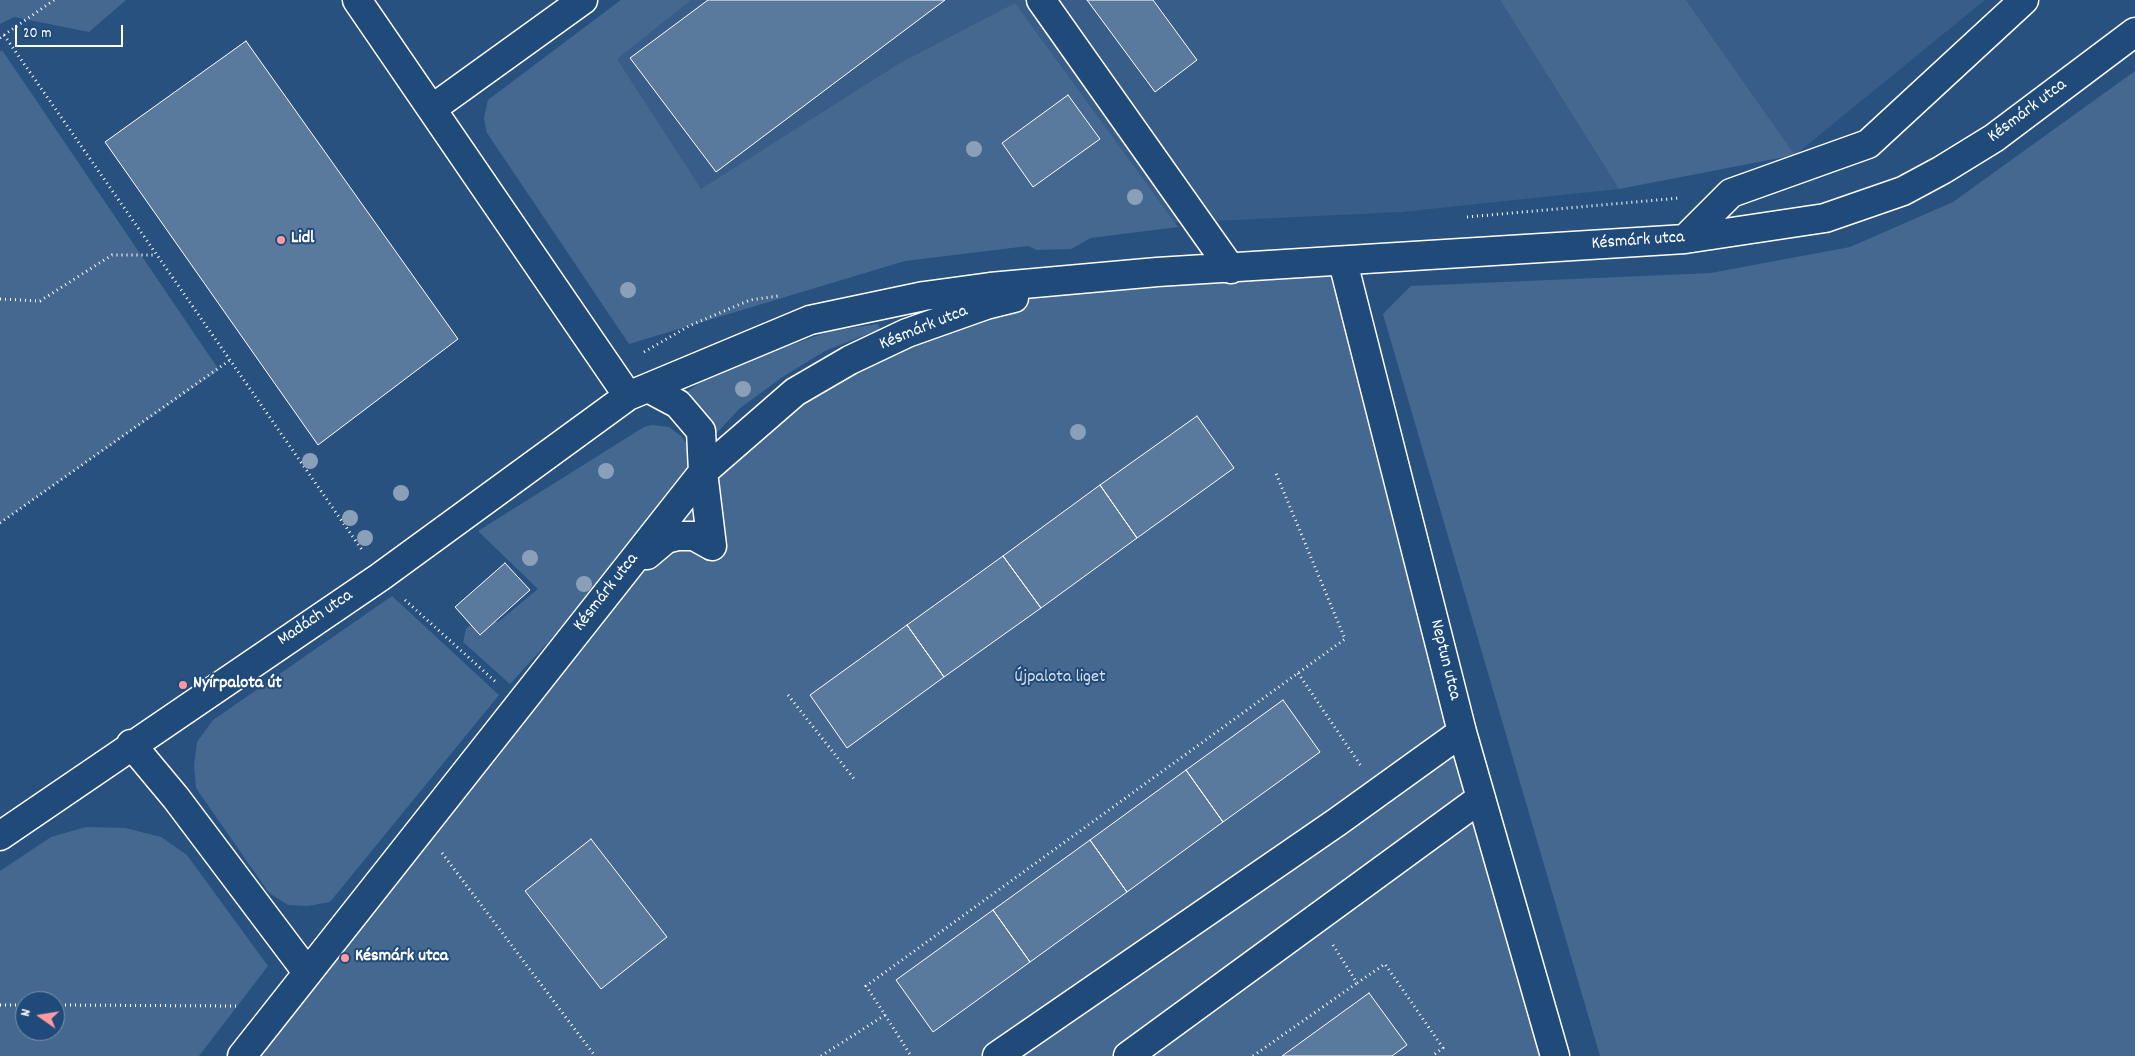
<!DOCTYPE html>
<meta charset="utf-8">
<style>
body{margin:0}
#map{position:relative;width:2135px;height:1056px;overflow:hidden;background:#28517f;font-family:Dekko,sans-serif}
canvas{display:block}
.north{position:absolute;left:15px;top:991px;width:50px;height:50px;box-sizing:border-box;background:#1f4a7a;border:1px solid #7992af;border-radius:50%;rotate:283deg;font-size:14px;font-weight:700;line-height:20px;text-align:center;color:#fff}
.north::after{content:'';display:block;margin:auto;width:18px;height:22px;background:#ff9aa2;clip-path:polygon(50% 0,100% 100%,50% 72%,0 100%)}
.scale{position:absolute;left:15px;top:25px;width:108px;height:22px;box-sizing:border-box;border:2px solid #fff;border-top:0;padding-left:6px;font-size:15px;line-height:18px;white-space:nowrap;color:#fff;-webkit-text-stroke:4px #1f4a7a;paint-order:stroke}
</style>
<div id="map">
<canvas width="2135" height="1056"></canvas>
<div class="north">N</div>
<div class="scale">20 m</div>
</div>
<script>
const ctx = document.querySelector('canvas').getContext('2d');
ctx.lineJoin = 'round';
function fill(path, color) {
  ctx.fillStyle = color;
  ctx.fill(path, 'evenodd');
}
function poly(rows) {
  const path = new Path2D();
  for (const r of rows) {
    path.moveTo(r[0], r[1]);
    for (let i = 2; i < r.length; i += 2) path.lineTo(r[i], r[i + 1]);
  }
  return path;
}
function stroke(path, color, width, dash) {
  ctx.strokeStyle = color;
  ctx.lineWidth = width;
  ctx.lineCap = dash ? 'butt' : 'round';
  ctx.setLineDash(dash || []);
  ctx.stroke(path);
}
function drawText(font, color, halo, rows, align = 'center') {
  ctx.font = font + ' Dekko,sans-serif';
  ctx.lineWidth = 4;
  ctx.setLineDash([]);
  ctx.textBaseline = 'middle';
  ctx.strokeStyle = halo;
  ctx.fillStyle = color;
  for (const [text, x, y, turn = 0] of rows) {
    ctx.save();
    ctx.translate(x, y);
    ctx.rotate((+turn || 0) * Math.PI / 180);
    ctx.textAlign = isNaN(turn) ? turn : align;
    if (halo) ctx.strokeText(text, 0, 0);
    ctx.fillText(text, 0, 0);
    ctx.restore();
  }
}
fill(poly([
 [621,0,1500,0,1619,189,1402,212,1151,224,909,250,487,133,484,118,488,100],
 [1686,0,1985,0,1795,155]
]), '#375d88');
fill(poly([
 [0,0,126,0,89,32,14,17,0,24],
 [621,0,691,0,617,59,701,189,900,63,1015,3,1178,227,1091,238,1071,249,1037,250,1028,246,905,261,629,344,487,133,484,118,488,100],
 [1500,0,1686,0,1795,155,1619,189],
 [2,50,219,370,0,523,0,52],
 [2135,71,2135,1056,1600,1056,1383,314,1411,286,1711,273,1850,247,1953,202],
 [1343,262,1555,1056,1392,1056,1407,1045,1369,993,1282,1056,242,1056,703,472,795,392,907,333,1085,280],
 [591,839,667,937,601,989,525,892],
 [878,324,880,329,825,351,781,378,739,409,715,435,705,413,685,393,708,377,759,356,831,331],
 [652,425,669,427,681,436,686,443,690,457,687,473,551,639,510,684,463,642,466,629,477,618,498,622,538,589,478,531,644,427],
 [392,596,499,695,330,902,308,906,288,905,269,893,196,788,194,765,197,742,213,720],
 [86,827,125,828,161,837,187,855,268,966,199,1056,0,1056,0,871,51,837],
 [25,1001,55,1001,55,1031,25,1031]
]), '#446890');
const building = poly([
 [708,0,945,0,716,172,630,58,708,0],
 [1087,0,1153,0,1197,60,1155,92,1087,0],
 [246,41,458,339,318,445,105,142,246,41],
 [1068,95,1100,139,1033,187,1002,143,1068,95],
 [1197,416,1234,468,1137,538,1100,485,1197,416],
 [1100,485,1137,538,1041,608,1003,556,1100,485],
 [1003,556,1041,608,944,677,907,625,1003,556],
 [505,563,530,590,480,635,455,607,505,563],
 [907,625,944,677,847,748,810,695,907,625],
 [1283,700,1320,752,1223,822,1186,770,1283,700],
 [1186,770,1223,822,1127,892,1090,840,1186,770],
 [591,839,667,937,601,989,525,891,591,839],
 [1090,840,1127,892,1030,962,993,910,1090,840],
 [993,910,1030,962,933,1032,896,980,993,910],
 [1369,993,1407,1045,1392,1056,1282,1056,1369,993]
]);
fill(building, '#5a7a9d');
stroke(building, '#fff', 1);
const minor = poly([
 [357,0,628,396],
 [1041,0,1231,269],
 [433,108,583,0],
 [1685,239,1731,193,1868,144,2024,0],
 [1343,262,1462,732,1555,1056],
 [648,388,678,404,701,431,703,472,712,546],
 [647,555,666,539,678,536,694,536,712,546],
 [131,744,176,798,307,972],
 [0,836,380,577,628,396,810,320,924,296,990,287,1157,272,1685,239,1825,218,1903,191,1942,170,1994,138,2135,32],
 [242,1056,703,472,795,392,850,360,907,333,986,305,1014,298],
 [997,1056,1337,822,1462,732],
 [1128,1056,1481,798]
]);
stroke(minor, '#fff', 31);
stroke(poly([
 [4,35,54,0],
 [0,38,4,35,362,550],
 [1467,217,1680,198],
 [0,299,40,301,112,255,156,255],
 [644,352,689,326,750,300,778,296],
 [0,523,230,360],
 [405,600,497,683],
 [1298,673,1361,766],
 [788,695,855,780],
 [442,853,595,1056],
 [1333,945,1357,983,1385,964,1443,1048,1432,1056],
 [0,1005,25,1005],
 [55,1005,239,1006],
 [885,1015,911,1056],
 [821,1056,885,1015,866,986,1345,639,1275,471],
 [1253,1056,1357,983]
]), '#fff', 3, [1, 4]);
stroke(minor, '#1f4a7a', 28);
ctx.fillStyle = '#8aa0b9';
for (const [x, y] of [
 [974,149],
 [1135,197],
 [628,290],
 [743,389],
 [1078,432],
 [310,461],
 [606,471],
 [401,493],
 [350,518],
 [365,538],
 [530,558],
 [584,584]
]) {
  ctx.beginPath();
  ctx.arc(x, y, 8, 0, 2 * Math.PI);
  ctx.fill();
}
for (const [x, y, r, color] of [
 [281,240,5,"#ff9aa2"],
 [183,685,5,"#ff9aa2"],
 [345,958,5,"#ff9aa2"]
]) {
  const dot = new Path2D();
  dot.arc(x, y, r, 0, 2 * Math.PI);
  ctx.fillStyle = color;
  ctx.fill(dot);
  stroke(dot, '#1f4a7a', 2);
}
drawText('18px', '#fff', '#1f4a7a', [
 ["Késmárk utca",2028,112,-37],
 ["Késmárk utca",1638,242,-4],
 ["Késmárk utca",924,329,-22],
 ["Késmárk utca",607,593,-52],
 ["Madách utca",316,619,-34],
 ["Neptun utca",1444,660,76]
]);
drawText('bold 18px', '#fff', '#1f4a7a', [
 ["Lidl",291,240],
 ["Nyírpalota út",193,685],
 ["Késmárk utca",355,958]
], 'left');
drawText('18px', '#dae1e9', '#1f4a7a', [
 ["Újpalota liget",1060,679]
]);
</script>
